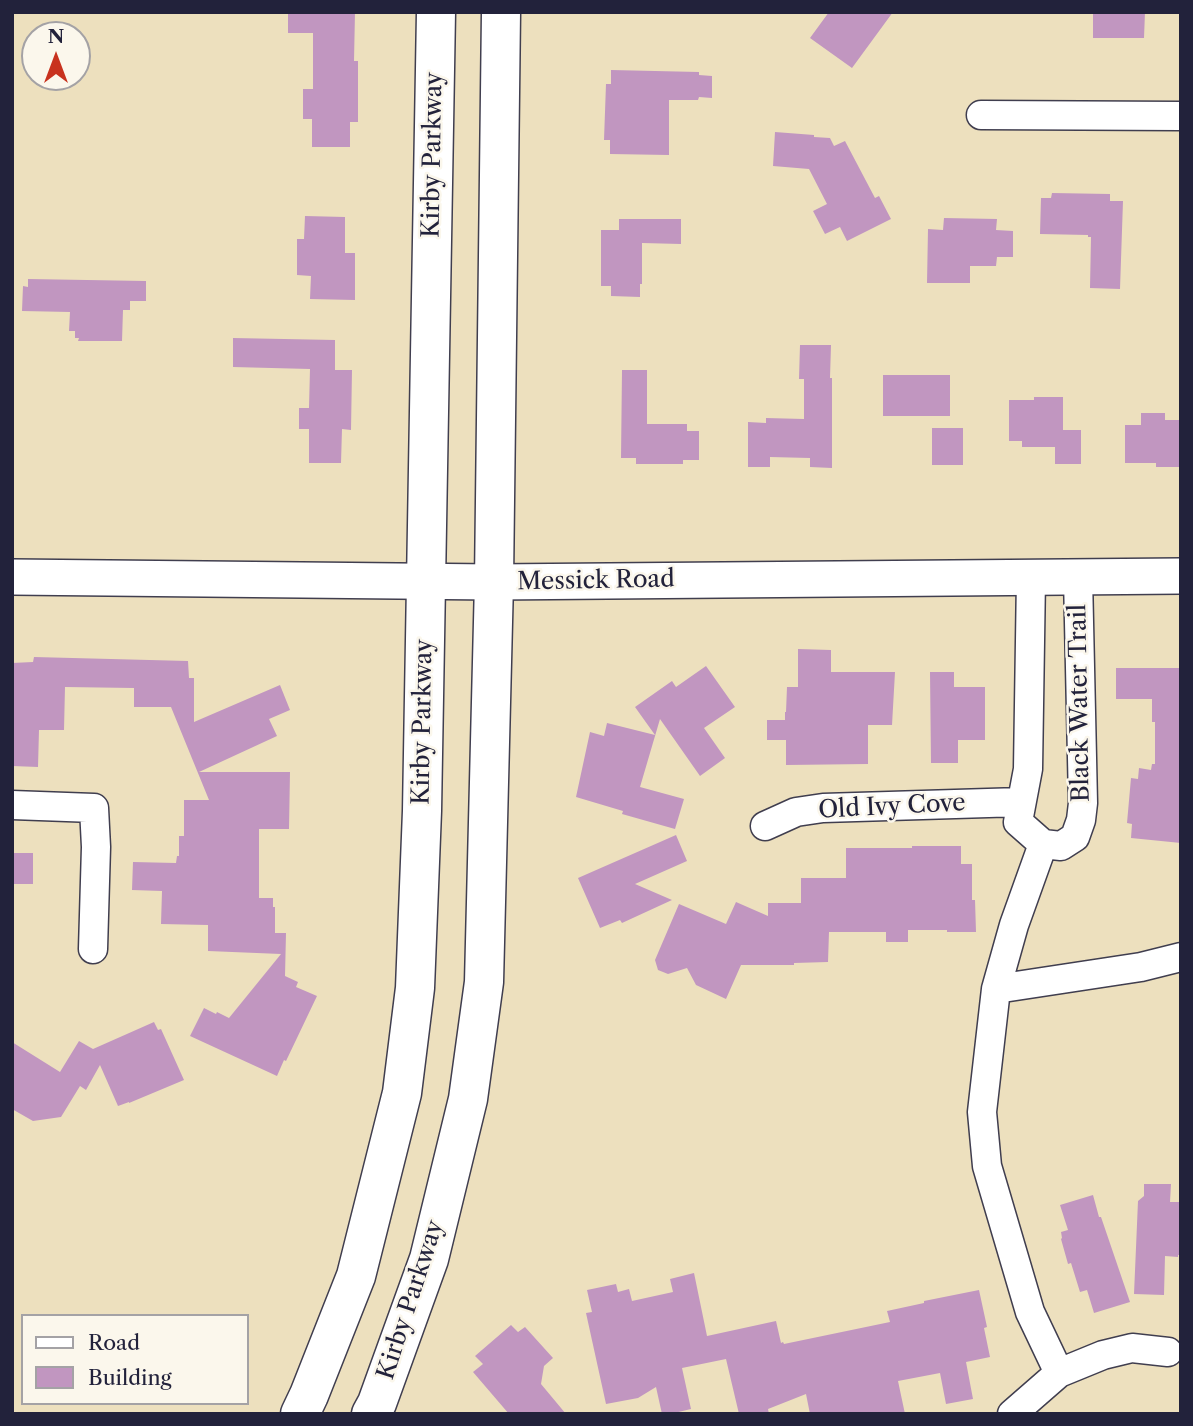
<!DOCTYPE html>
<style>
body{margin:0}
#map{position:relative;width:1193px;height:1426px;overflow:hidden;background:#ede0be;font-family:"Libre Caslon Text",serif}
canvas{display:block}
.frame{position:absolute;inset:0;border:14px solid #22223b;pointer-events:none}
.legend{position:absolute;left:21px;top:1314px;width:228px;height:91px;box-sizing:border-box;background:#fbf7ec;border:2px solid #a4a2a5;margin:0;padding:9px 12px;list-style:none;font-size:21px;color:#22223b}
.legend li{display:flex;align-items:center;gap:14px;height:35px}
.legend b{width:35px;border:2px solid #a4a2a5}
.north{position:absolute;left:21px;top:21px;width:70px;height:70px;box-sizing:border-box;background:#fbf7ec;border:2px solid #a4a2a5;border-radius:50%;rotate:0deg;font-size:19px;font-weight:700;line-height:28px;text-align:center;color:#22223b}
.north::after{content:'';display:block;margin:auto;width:24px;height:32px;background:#c8321e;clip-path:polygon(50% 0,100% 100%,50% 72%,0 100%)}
</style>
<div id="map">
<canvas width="1193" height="1426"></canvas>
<div class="frame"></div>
<ul class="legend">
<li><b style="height:9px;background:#fff"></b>Road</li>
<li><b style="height:19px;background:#c196c0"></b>Building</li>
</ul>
<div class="north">N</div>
</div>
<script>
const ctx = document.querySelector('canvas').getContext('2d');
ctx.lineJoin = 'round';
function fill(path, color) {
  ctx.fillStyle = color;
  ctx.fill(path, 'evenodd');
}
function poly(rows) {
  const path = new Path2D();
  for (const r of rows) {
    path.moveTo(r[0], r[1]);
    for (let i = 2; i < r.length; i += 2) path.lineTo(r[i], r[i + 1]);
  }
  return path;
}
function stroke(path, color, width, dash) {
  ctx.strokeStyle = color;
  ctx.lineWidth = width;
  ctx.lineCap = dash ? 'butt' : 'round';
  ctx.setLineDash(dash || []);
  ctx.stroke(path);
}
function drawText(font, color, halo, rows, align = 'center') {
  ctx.font = font + ' "Libre Caslon Text",serif';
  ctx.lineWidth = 5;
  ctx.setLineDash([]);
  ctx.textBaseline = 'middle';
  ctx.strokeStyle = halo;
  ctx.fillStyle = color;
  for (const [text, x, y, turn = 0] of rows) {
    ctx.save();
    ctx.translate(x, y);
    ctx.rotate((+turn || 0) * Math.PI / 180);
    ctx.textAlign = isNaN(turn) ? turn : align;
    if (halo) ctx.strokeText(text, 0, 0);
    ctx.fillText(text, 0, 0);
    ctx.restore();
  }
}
fill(poly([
 [288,12,355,12,354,61,358,61,358,122,350,122,350,147,312,147,312,119,303,119,303,89,313,89,313,33,288,33],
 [829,12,893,12,852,68,810,38],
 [1093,12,1145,12,1144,38,1093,38],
 [611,70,699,72,699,75,712,76,712,98,699,97,698,100,669,100,669,155,610,154,610,140,604,140,606,84,611,84],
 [775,132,814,135,814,137,830,138,834,146,845,141,875,198,879,196,891,219,847,241,840,227,825,234,813,211,827,204,809,169,773,166],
 [1052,193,1110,194,1110,201,1123,201,1120,289,1090,288,1091,237,1088,237,1088,235,1040,234,1041,198,1051,198],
 [305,216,345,217,345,253,355,253,355,300,310,299,311,276,297,275,297,239,304,239],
 [944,218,997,219,996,230,1013,231,1013,257,997,257,996,266,970,266,970,283,927,283,928,229,943,230],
 [619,219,681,219,681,244,642,243,642,284,640,284,640,297,611,296,611,286,601,286,601,230,619,230],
 [28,279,146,281,146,301,130,301,130,310,123,310,122,341,78,341,79,338,75,338,75,331,69,331,70,312,22,311,23,286,28,287],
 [233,338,335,340,335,370,352,370,351,430,342,429,341,463,309,463,309,429,299,429,299,408,309,408,310,369,233,367],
 [800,345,831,345,830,378,832,378,832,468,810,467,810,458,770,457,770,467,748,467,748,422,766,423,766,418,804,419,804,379,799,379],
 [622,370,647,370,647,424,687,424,687,431,699,431,699,460,683,460,683,464,636,464,636,458,621,458],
 [883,375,950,375,950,416,883,416],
 [1034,397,1063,397,1063,430,1081,430,1081,464,1055,464,1055,447,1022,447,1022,441,1009,441,1009,400,1034,400],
 [1141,413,1165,413,1165,420,1181,420,1181,467,1156,467,1156,463,1125,463,1125,425,1141,425],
 [932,428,963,428,963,465,932,465],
 [798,649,831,650,831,672,895,672,892,725,868,725,868,764,786,765,786,740,767,740,767,720,785,720,785,712,786,712,787,687,798,687],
 [34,657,188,661,189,678,194,678,194,722,280,685,290,710,269,719,277,736,199,772,290,772,289,829,259,829,259,898,273,898,273,907,275,907,275,933,286,933,285,976,298,982,296,987,317,996,286,1061,284,1060,277,1076,190,1036,204,1008,216,1014,217,1012,229,1018,281,954,208,951,208,925,161,924,162,891,132,890,133,862,176,863,177,856,179,856,179,836,184,836,184,800,209,800,171,707,134,707,134,688,65,687,64,730,39,730,38,767,12,766,12,663,33,662],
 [706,666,735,707,704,728,725,758,700,776,660,719,640,787,684,799,675,829,622,814,623,811,576,797,590,732,604,736,607,723,655,735,635,707,672,681,676,687],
 [1116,668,1181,668,1181,843,1131,838,1132,824,1127,823,1131,778,1138,779,1139,768,1151,770,1152,764,1155,764,1155,722,1152,722,1152,699,1116,699],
 [930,672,954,672,954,687,985,687,985,740,958,740,958,763,931,763],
 [676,835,687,861,635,884,672,900,622,923,620,920,600,928,578,878],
 [912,846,961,846,961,864,972,864,972,900,975,900,976,932,947,932,947,930,908,930,908,942,886,942,886,932,829,932,828,962,794,963,794,965,741,965,726,999,696,985,687,968,668,974,658,970,655,960,679,904,726,924,736,902,768,916,768,903,801,903,801,878,846,878,846,848,912,848],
 [12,853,33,853,33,884,12,884],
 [154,1022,158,1030,161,1029,184,1080,129,1103,129,1102,118,1106,100,1065,86,1090,80,1086,61,1117,33,1121,12,1109,12,1042,60,1072,79,1041,93,1049],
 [1144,1184,1171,1184,1170,1202,1181,1202,1181,1255,1178,1255,1178,1257,1165,1256,1164,1295,1134,1294,1138,1201,1144,1196],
 [1093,1195,1099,1217,1101,1217,1130,1302,1094,1313,1087,1290,1080,1292,1071,1263,1068,1264,1061,1239,1062,1238,1061,1232,1068,1230,1060,1205],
 [694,1273,707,1336,776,1321,781,1343,783,1342,784,1344,890,1322,887,1311,924,1303,924,1301,979,1290,987,1327,984,1328,990,1357,966,1362,973,1399,946,1404,940,1373,898,1381,905,1414,810,1414,806,1394,768,1409,769,1414,739,1414,726,1359,682,1368,691,1409,670,1414,662,1414,656,1387,638,1398,606,1404,586,1313,592,1312,587,1290,616,1284,618,1292,629,1289,632,1301,673,1292,670,1279],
 [511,1325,518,1332,525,1327,553,1358,544,1366,541,1384,566,1414,509,1414,473,1372,483,1364,475,1356]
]), '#c196c0');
const minor = poly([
 [981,115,1181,116],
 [1031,577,1028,769,1018,822,1043,844,1061,846,1075,837,1081,820,1083,803,1078,577],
 [12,805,94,808,96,847,93,949],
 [765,826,796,812,823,808,1021,802],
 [1043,844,1014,925,996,989,982,1112,987,1166,1030,1312,1059,1373],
 [996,989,1141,967,1181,957],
 [1012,1414,1059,1373,1103,1355,1132,1348,1168,1352]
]);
const tertiary = poly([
 [12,577,494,582,1181,576]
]);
const secondary = poly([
 [300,1414,309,1395,356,1276,402,1093,415,988,422,811,436,12],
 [371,1414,377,1403,429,1259,468,1099,484,982,494,582,501,12]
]);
stroke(minor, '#403e4f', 31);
stroke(tertiary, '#403e4f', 38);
stroke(secondary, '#403e4f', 41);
stroke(minor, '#fff', 28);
stroke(tertiary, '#fff', 35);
stroke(secondary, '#fff', 38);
drawText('24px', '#22223b', '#fbf7ec', [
 ["Kirby Parkway",433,155,-89],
 ["Messick Road",596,581,-1],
 ["Black Water Trail",1080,703,-91],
 ["Kirby Parkway",423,722,-89],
 ["Old Ivy Cove",892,807,-3],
 ["Kirby Parkway",411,1300,-72]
]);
</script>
